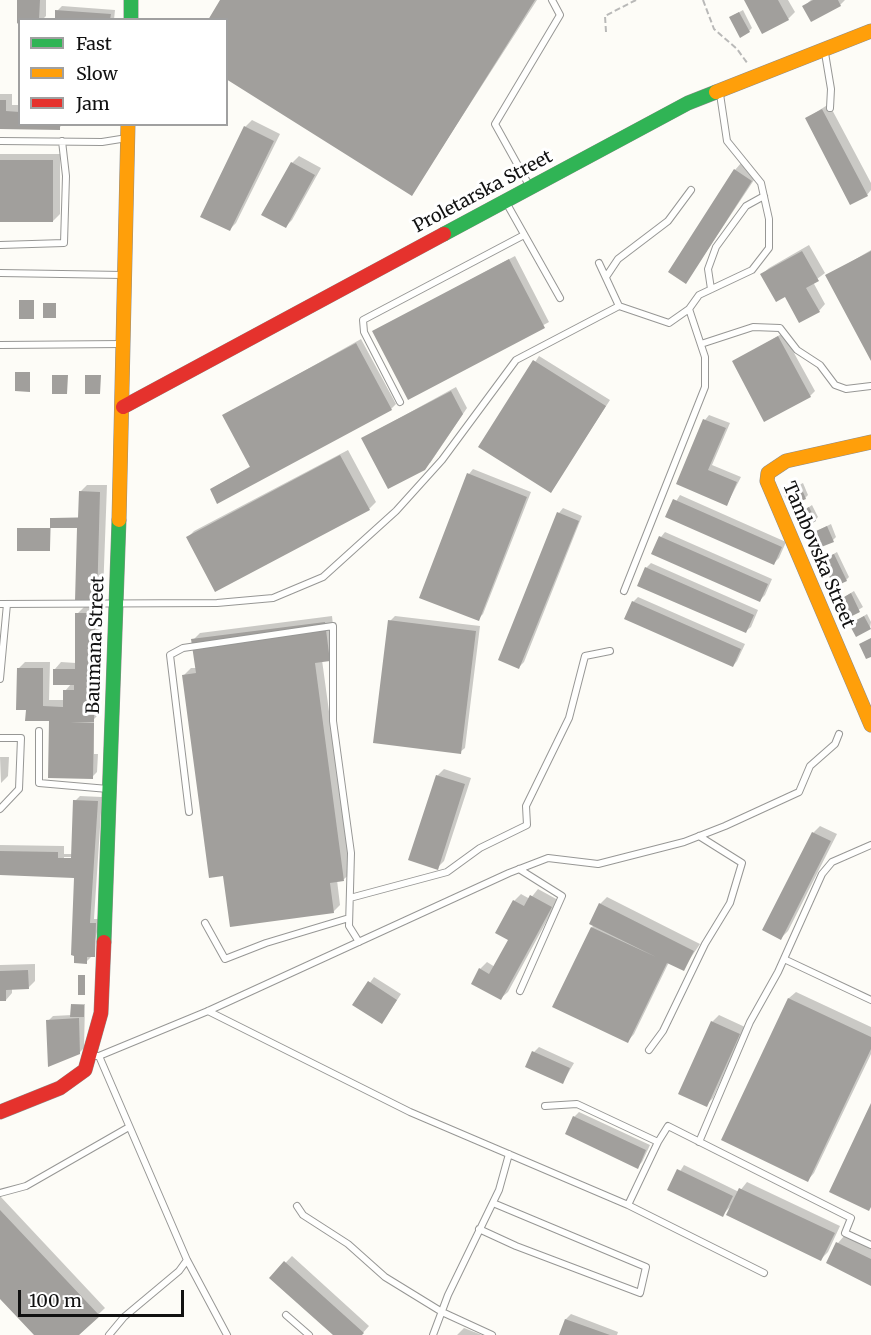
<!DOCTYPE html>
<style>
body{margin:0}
#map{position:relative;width:871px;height:1335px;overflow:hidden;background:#fdfcf7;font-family:Merriweather,serif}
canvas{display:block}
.legend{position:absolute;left:18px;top:18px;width:210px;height:108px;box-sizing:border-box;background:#fff;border:2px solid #a0a0a0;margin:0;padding:8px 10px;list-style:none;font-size:18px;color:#111}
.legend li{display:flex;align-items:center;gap:12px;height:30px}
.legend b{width:30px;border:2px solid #a0a0a0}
.scale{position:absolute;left:18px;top:1290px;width:166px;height:27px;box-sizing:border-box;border:3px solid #111;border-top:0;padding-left:8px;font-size:18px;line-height:21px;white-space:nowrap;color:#111;-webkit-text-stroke:4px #fff;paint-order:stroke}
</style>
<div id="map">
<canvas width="871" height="1335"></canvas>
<ul class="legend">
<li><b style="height:8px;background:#30b455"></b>Fast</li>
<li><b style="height:8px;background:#ff9f0a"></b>Slow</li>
<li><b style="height:8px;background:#e5322d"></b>Jam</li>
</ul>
<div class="scale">100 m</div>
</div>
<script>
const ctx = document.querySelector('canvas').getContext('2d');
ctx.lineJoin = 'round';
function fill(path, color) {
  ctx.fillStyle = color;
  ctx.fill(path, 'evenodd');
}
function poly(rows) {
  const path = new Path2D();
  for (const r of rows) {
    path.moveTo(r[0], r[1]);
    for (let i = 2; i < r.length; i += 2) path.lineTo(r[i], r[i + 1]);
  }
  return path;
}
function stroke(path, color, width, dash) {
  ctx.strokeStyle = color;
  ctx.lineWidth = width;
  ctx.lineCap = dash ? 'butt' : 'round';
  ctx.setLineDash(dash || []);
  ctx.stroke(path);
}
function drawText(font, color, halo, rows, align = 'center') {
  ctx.font = font + ' Merriweather,serif';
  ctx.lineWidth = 6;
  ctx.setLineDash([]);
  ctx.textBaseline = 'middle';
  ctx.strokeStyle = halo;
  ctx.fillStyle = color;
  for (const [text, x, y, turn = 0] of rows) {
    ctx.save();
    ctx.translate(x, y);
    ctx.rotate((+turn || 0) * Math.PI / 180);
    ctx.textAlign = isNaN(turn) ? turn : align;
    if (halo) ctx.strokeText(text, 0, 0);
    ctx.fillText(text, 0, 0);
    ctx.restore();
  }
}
fill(poly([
 [19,0,46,0,46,16,42,20,20,20,19,23],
 [222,0,537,0,412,194,226,20],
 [745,0,788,0,795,12,788,19],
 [845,0,840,5,804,6,811,0],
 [62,6,115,10,114,20,56,20,57,11],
 [743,10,752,28,749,31,734,15],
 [0,94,12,94,12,105,20,105,20,124,63,124,59,128,0,127],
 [829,104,871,183,871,190,867,195,807,118],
 [252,120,280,134,236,223,229,230,245,127],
 [0,154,60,154,60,214,53,221,0,221],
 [299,156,321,168,292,220,285,227,292,163],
 [741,163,758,174,686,282,735,170],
 [809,245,825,273,813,282,825,304,819,311,785,295,762,274,769,268],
 [871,250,871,358,827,276],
 [515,256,549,322,409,398,374,331],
 [783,333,815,391,810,396,734,362],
 [361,339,396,404,391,409,211,489,251,466,224,416],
 [539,356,610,400,551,491,480,447],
 [456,387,467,408,430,463,363,438],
 [709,415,730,423,712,465,741,477,727,504,678,483,705,420],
 [348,450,376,502,369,509,187,538,194,531],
 [473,469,531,492,483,614,478,619,469,474],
 [803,483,808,495,805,498,785,492],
 [87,485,107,485,103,594,96,601,79,527,52,518,79,517,80,492],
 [680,495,786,542,779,558,774,563,667,516],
 [812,505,818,517,815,520,797,515],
 [563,508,582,516,524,662,519,667,559,513],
 [831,524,836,537,833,540,807,536],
 [18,528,51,528,50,549,49,550],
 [665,532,772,579,765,595,760,600,661,537],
 [837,552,849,577,846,580,829,574,818,563],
 [651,563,758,610,751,627,746,631,646,568],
 [854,591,863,607,847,617,838,601],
 [638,597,745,644,737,661,733,666,633,602],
 [84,607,101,607,100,713,91,722,94,722,94,754,98,754,97,772,92,777,53,720,27,709,18,669,25,662,50,662,49,700,65,700,65,691,72,683,55,669,61,662,76,663,77,614],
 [867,614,871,622,870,628,851,624],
 [332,616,336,652,330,659,322,660,351,873,344,879,337,880,340,905,333,912,225,874,184,675,191,668,197,668,193,640,200,633],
 [395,616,480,626,465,748,460,752,390,621],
 [0,757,9,757,8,776,1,783],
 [444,769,471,778,444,861,437,868,437,776],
 [80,796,102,797,94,919,100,919,91,957,86,962,76,876,0,873,0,845,64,846,64,854,73,854,75,801],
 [64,857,79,857,64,860],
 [820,826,837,834,788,931,781,938,813,833],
 [538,889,558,900,508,992,501,998,480,969,487,962,495,967,510,939,514,901,521,894,530,899],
 [607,897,700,944,683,969,669,962,634,1034,628,1041,592,928,600,904],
 [35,964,35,981,28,988,12,988,12,993,6,1000,0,1000,0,965],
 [374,977,401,994,386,1017,354,1005],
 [796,992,871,1027,871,1054,814,1173,808,1180,723,1140,789,998],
 [73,1004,85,1004,84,1048,79,1053,48,1021,53,1016,72,1015],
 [719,1015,745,1027,713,1098,706,1105,712,1022],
 [539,1047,574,1063,563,1082,534,1052],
 [579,1112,650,1145,642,1162,637,1167,574,1117],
 [684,1165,739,1192,747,1182,840,1226,828,1252,821,1259,732,1205,722,1215,669,1189],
 [0,1196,105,1308,77,1335,36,1335,0,1297],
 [844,1236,871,1249,871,1284,828,1263,838,1243],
 [292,1256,369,1326,361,1335,335,1335,271,1278],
 [571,1314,618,1332,617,1335,560,1335,566,1319],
 [464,1328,482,1335,457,1335]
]), '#0003');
fill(poly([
 [17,0,40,0,39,20,20,20,17,24],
 [220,0,535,0,412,196,226,79,226,20,208,20],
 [744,0,778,0,789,20,762,34],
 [813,0,838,0,841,6,811,22,802,6],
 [55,10,111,14,110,20,55,20],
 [739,12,750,32,740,38,729,17],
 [0,100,6,100,6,111,20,112,20,124,60,124,60,130,0,129],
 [822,109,868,196,850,205,805,118],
 [244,126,274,141,230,231,200,217],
 [0,160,53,160,53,222,0,222],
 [291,162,315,175,286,228,261,215],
 [734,169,752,181,686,284,668,272],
 [802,251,819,281,806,288,820,312,799,323,785,297,776,302,760,274],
 [871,251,871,361,825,275],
 [509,259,545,328,408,400,372,331],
 [19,300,34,300,34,319,19,319],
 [43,303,56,303,56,318,43,318],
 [778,336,811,397,764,422,732,361],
 [356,343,392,410,217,504,210,489,250,467,222,415],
 [533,360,606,406,551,493,478,447],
 [15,372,30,372,30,392,15,391],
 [52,375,68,375,67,394,52,394],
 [85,375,101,375,100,394,85,394],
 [451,391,463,414,425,470,388,489,361,438],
 [703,419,726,428,708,470,737,482,727,506,676,484],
 [340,455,370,510,215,592,186,537],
 [467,473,527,497,479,621,419,598],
 [800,485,806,499,789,506,783,492],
 [79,491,100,492,97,602,75,601,77,528,50,528,50,551,17,551,17,528,50,528,50,518,78,518],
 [673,499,782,547,774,565,665,517],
 [809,507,816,521,802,528,795,514],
 [557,512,579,521,519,669,498,660],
 [827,526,834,542,811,551,805,536],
 [659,536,768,584,760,602,651,554],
 [834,554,847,581,834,587,829,576,824,579,816,562],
 [645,567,754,615,746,633,637,586],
 [851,593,860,612,846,619,837,601],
 [632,601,741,649,733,667,624,619],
 [75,613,95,613,94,722,70,722,94,723,93,779,48,778,49,721,25,721,26,710,16,710,17,668,43,668,43,706,63,707,63,690,74,690,74,685,53,685,53,669,75,669],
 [864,616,871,629,856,637,849,624],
 [388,620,476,631,461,754,373,743],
 [325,622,330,661,315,663,344,881,330,883,334,913,230,927,223,876,209,878,182,675,196,673,191,639],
 [871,638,871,657,866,659,859,644],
 [436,775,465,784,438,870,408,860],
 [73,800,98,801,90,923,96,923,95,957,87,957,87,964,74,963,74,956,71,955,74,878,0,875,0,851,58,852,58,858,71,858],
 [812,832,831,841,781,940,762,930],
 [530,895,552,907,501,1000,471,984,479,968,489,974,508,940,495,933,513,900,524,906],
 [599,903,694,951,684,971,667,963,628,1043,552,1007,591,927,656,957,589,924],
 [28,970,29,989,6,990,6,1001,0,1001,0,971],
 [78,975,85,975,85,995,78,995],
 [368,981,397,1000,382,1024,352,1005],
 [788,998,871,1037,871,1049,808,1182,721,1140],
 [71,1004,84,1005,84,1017,70,1017],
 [79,1018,80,1054,48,1067,46,1020],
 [711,1021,740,1034,707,1107,678,1094],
 [532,1051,570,1068,563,1084,525,1067],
 [871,1103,871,1207,869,1211,829,1192],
 [573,1116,646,1150,638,1169,565,1134],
 [677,1169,733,1196,723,1217,667,1190],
 [739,1188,835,1233,821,1261,726,1215],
 [0,1210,100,1316,79,1335,34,1335,0,1299],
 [836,1242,871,1259,871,1286,826,1263],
 [284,1261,364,1333,362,1335,333,1335,269,1278],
 [565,1319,610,1335,559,1335]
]), '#a19f9c');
const lane = poly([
 [825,53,831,89,830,108],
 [0,141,102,142,127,138],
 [530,187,495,124,560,15,552,0],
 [507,204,560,298],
 [0,245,64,243,66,176,62,141],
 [599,263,619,306,669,323,689,309,699,295,752,270,769,248,769,219,761,183,727,141,720,94],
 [0,273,123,275],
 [606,277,618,259,668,221,691,190],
 [711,289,708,269,716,247,746,206,764,196],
 [701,344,753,327,780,328,797,350,820,365,835,385,846,389,871,386],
 [0,345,122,344],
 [400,402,364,332,363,320,524,235],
 [624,591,705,387,705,357,689,309],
 [0,604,217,603,273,598,323,577,396,511,442,460,516,360,619,306],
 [0,679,7,604],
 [39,731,39,783,108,789],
 [0,738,21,738,19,789,0,809],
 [189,812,170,655,183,648,333,626,333,721,351,853,349,926,359,942],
 [519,869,562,896,520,991],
 [350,898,447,872,480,848,527,825,526,806,569,718,585,656,610,651],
 [205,923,225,959,266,943,349,918],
 [784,959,871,1000],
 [208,1011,410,1112,628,1205,764,1273],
 [649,1050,663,1031,705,944,730,903,742,863,699,836],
 [94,1056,99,1056,208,1011,509,873,548,858,598,864,684,842,725,826,799,792,810,766,835,744,839,734],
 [99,1056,187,1260,227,1335],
 [545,1106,577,1104,658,1142,628,1205],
 [658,1142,668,1126,851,1218,845,1233,871,1245],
 [699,1142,750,1022,778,972,822,874,832,862,871,845],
 [0,1193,26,1186,129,1127],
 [297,1206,303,1215,348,1244,385,1277,442,1312,492,1335],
 [479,1229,516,1246,640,1293,646,1267,493,1203],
 [286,1315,309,1335],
 [109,1335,124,1317,179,1271,187,1260],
 [433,1335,448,1295,499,1190,509,1154]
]);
const fast = poly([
 [131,0,131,20],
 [444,234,688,103,716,92],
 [104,942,119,520]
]);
const slow = poly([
 [716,92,871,31],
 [871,442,786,461,768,473,767,481,871,725],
 [119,520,128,124]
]);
const jam = poly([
 [123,407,444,234],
 [0,1112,60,1088,85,1070,101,1013,104,942]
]);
stroke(lane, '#979795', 8);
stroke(fast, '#8e8d8b', 15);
stroke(slow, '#8e8d8b', 15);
stroke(jam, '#8e8d8b', 15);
stroke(poly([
 [703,0,714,29,737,49,748,64],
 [606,32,605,16,636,0]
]), '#b9b9b8', 2, [6, 3]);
stroke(lane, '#fffffe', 6);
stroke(fast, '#30b455', 14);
stroke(slow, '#ff9f0a', 14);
stroke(jam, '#e5322d', 14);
drawText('18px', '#111', '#fff', [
 ["Proletarska Street",483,192,-28],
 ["Tambovska Street",818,555,67],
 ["Baumana Street",96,645,-88]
]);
</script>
